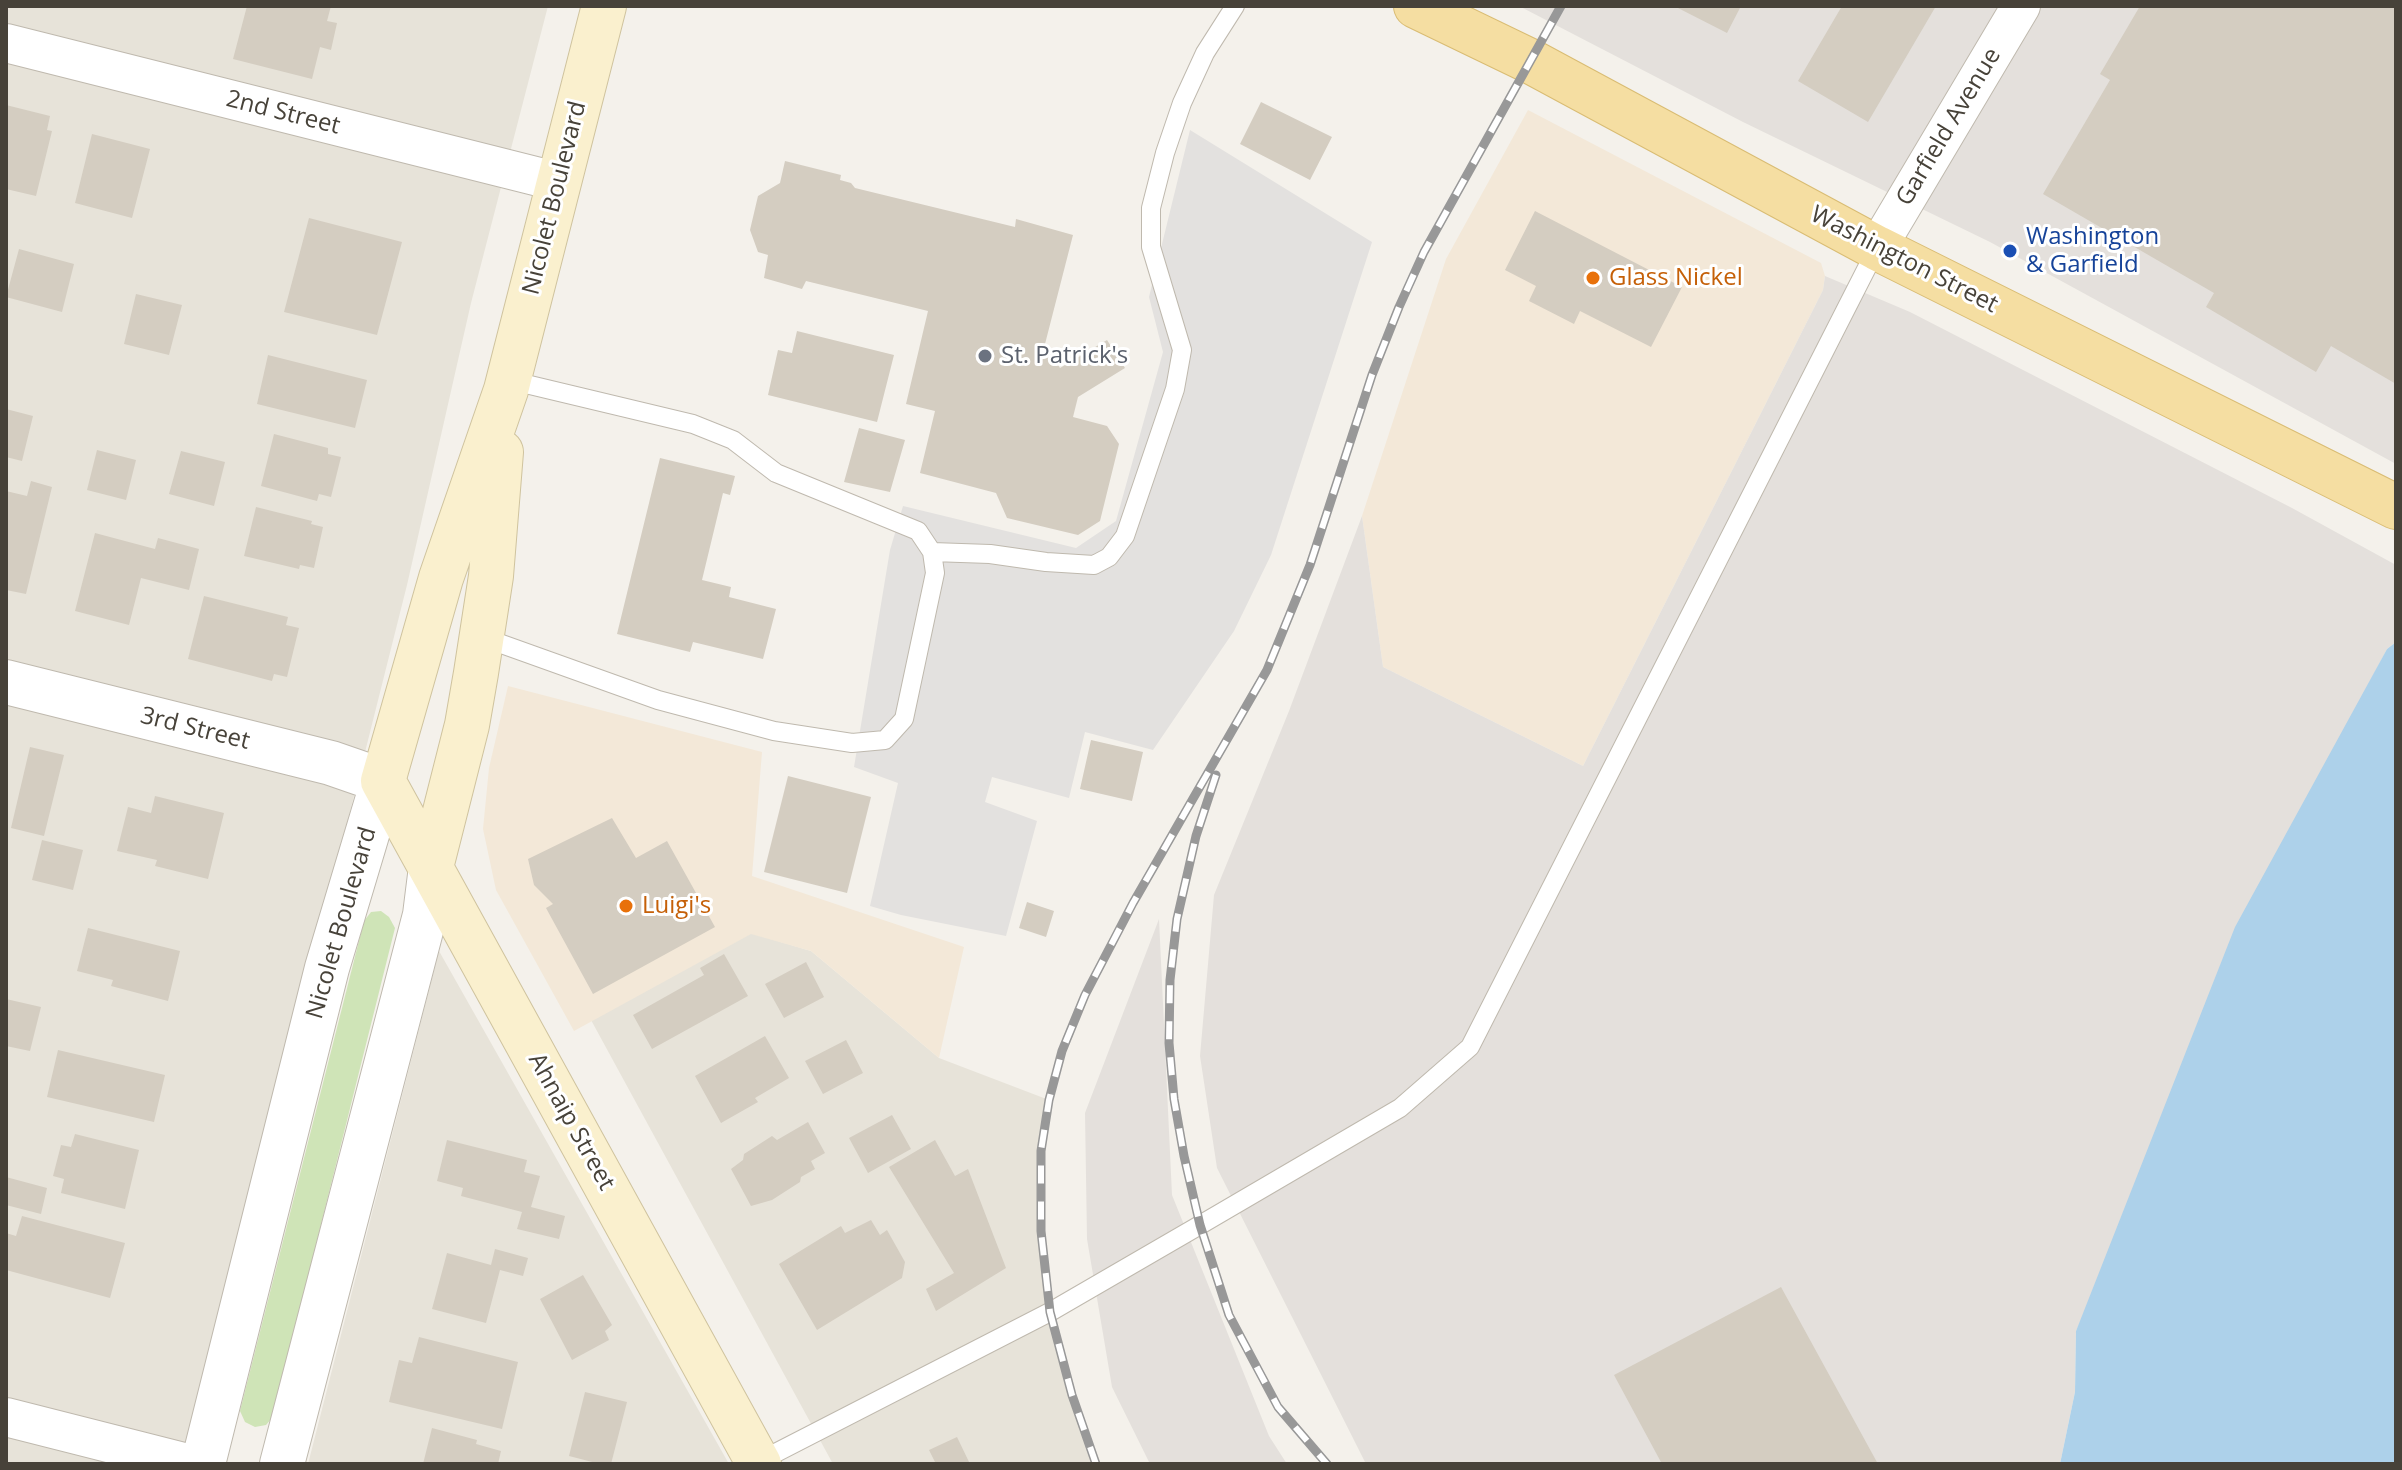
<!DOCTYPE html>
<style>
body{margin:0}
#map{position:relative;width:2402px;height:1470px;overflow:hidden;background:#f4f1eb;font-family:"Open Sans",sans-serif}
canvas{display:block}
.frame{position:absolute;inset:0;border:8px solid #474239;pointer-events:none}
</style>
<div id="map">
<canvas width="2402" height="1470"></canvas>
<div class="frame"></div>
</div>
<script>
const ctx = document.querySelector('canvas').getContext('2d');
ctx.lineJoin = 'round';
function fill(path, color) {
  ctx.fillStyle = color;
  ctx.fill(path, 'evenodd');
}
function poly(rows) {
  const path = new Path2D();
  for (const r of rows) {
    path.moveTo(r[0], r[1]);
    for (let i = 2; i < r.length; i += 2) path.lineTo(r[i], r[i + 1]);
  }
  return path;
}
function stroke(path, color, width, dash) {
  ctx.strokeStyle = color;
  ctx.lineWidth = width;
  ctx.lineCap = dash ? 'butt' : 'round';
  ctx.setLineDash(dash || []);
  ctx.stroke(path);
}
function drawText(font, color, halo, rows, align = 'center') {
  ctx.font = font + ' "Open Sans",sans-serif';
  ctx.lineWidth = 6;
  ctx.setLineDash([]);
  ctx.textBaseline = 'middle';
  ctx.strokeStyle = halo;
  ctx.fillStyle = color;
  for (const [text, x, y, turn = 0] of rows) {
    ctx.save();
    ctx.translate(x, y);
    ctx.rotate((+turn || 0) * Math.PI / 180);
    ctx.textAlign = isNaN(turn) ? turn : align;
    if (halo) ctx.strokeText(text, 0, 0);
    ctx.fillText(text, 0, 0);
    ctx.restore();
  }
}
fill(poly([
 [6,6,548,6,471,303,407,585,186,1464,6,1464],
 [751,933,811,951,939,1058,1049,1100,1041,1151,1041,1231,1050,1312,1072,1395,1096,1464,833,1464,591,1020],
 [439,951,729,1464,308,1464]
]), '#e7e3d9');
fill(poly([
 [1528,110,1821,263,1825,276,1823,290,1583,766,1383,667,1362,516,1446,259],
 [508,686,762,752,752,876,964,947,939,1058,811,951,751,934,574,1031,496,890,483,829,489,768]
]), '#f3e8d8');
fill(poly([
 [1519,6,2396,6,2396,464,1990,242,1743,122],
 [1825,276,1910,312,2292,508,2396,565,2396,642,2387,649,2362,697,2076,1331,2075,1392,2060,1464,1366,1464,1217,1168,1200,1056,1214,895,1289,711,1362,516,1383,667,1583,766,1823,290],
 [1159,919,1172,1195,1269,1436,1287,1464,1150,1464,1112,1387,1087,1239,1085,1113]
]), '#e4e0dc');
fill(poly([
 [381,911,389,917,395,928,273,1417,266,1425,255,1427,245,1422,240,1411,364,921,371,912]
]), '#cfe4b7');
fill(poly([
 [1190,130,1372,242,1271,555,1234,631,1153,750,1085,732,1069,798,992,777,985,802,1037,821,1006,936,901,915,870,906,898,783,854,767,890,550,903,506,1076,548,1116,521,1163,352,1149,297]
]), '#e3e1df');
fill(poly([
 [2396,642,2396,1464,2060,1464,2075,1392,2076,1331,2235,927,2387,649]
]), '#add1ea');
fill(poly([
 [247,6,331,6,327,21,337,23,331,50,320,47,312,79,233,59],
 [1674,6,1741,6,1727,33],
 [1842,6,1936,6,1868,122,1798,81],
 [2140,6,2396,6,2396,384,2331,346,2316,372,2206,307,2214,293,2043,194,2110,80,2100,74],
 [1261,102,1332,137,1310,180,1240,144],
 [6,105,50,116,47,130,52,131,36,196,6,189],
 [92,134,150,149,132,218,75,203],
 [785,161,841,175,840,180,851,183,855,188,1015,227,1016,219,1073,235,1045,344,1060,368,1107,340,1125,368,1078,397,1073,417,1107,426,1119,444,1100,521,1078,535,1007,518,996,493,920,473,935,411,906,404,928,311,806,281,802,289,764,278,768,255,758,252,750,230,758,196,780,183],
 [1535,211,1682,287,1651,347,1580,311,1574,324,1529,301,1536,286,1505,270],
 [309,218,402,242,377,335,284,312],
 [19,249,74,264,62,312,6,297],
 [136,294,182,305,169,355,124,344],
 [797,331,894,355,877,422,768,395,778,350,792,353],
 [268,355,367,380,355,428,257,404],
 [6,409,33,416,22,461,6,457],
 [859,428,905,440,890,492,844,482],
 [274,434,328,448,328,454,341,457,331,497,319,494,317,501,261,486],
 [97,450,136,460,126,500,87,490],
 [181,451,225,462,214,506,169,494],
 [660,458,735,476,730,495,723,493,702,580,731,587,729,597,776,609,763,659,693,642,690,652,617,634],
 [31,481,52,487,26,594,6,590,6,491,27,496],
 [256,507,312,521,311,524,323,527,314,568,300,565,299,569,244,556],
 [95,533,155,549,158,538,199,549,189,590,141,578,129,625,75,611],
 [204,596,288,617,286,625,299,628,287,677,274,674,272,681,188,659],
 [1091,740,1143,752,1132,801,1080,789],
 [30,747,64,755,44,836,11,828],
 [788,776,871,797,847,893,764,872],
 [155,796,224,813,208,879,155,866,157,860,117,851,128,807,151,813],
 [612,818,636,858,667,841,715,927,593,994,546,908,553,904,534,885,528,859],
 [42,840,83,850,73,890,32,880],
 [1027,902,1054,911,1046,937,1019,928],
 [88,928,180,951,168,1001,111,986,113,980,77,971],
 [724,954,748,996,652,1049,633,1015,704,975,700,968],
 [806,962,824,997,784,1018,765,984],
 [6,999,41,1007,30,1051,6,1046],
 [765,1036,789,1078,755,1098,758,1102,721,1123,695,1076],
 [846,1040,863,1073,823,1094,805,1061],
 [58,1050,165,1075,154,1122,47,1097],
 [892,1115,911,1149,868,1173,849,1138],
 [808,1122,825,1153,811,1161,815,1169,801,1177,800,1182,772,1200,751,1206,731,1169,743,1160,744,1154,772,1136,777,1140],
 [75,1134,139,1150,125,1209,61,1193,64,1179,53,1176,61,1145,71,1147],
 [447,1140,527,1160,524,1172,540,1176,531,1207,565,1216,559,1239,517,1229,522,1212,461,1196,463,1188,437,1181],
 [935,1140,955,1176,968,1169,1006,1268,936,1311,926,1289,954,1273,889,1167],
 [6,1177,47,1188,41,1214,6,1205],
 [22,1216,125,1243,110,1298,6,1270,6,1233,16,1236],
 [871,1220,880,1235,887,1230,905,1262,902,1278,817,1330,779,1264,841,1226,845,1233],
 [495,1249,528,1258,523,1276,500,1270,486,1323,432,1309,447,1253,491,1265],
 [583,1275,612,1325,605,1331,609,1340,572,1360,540,1299],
 [1781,1287,1878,1464,1662,1464,1614,1375],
 [419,1337,518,1362,502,1429,389,1402,399,1360,412,1363],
 [585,1392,627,1402,611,1464,600,1464,569,1456],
 [432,1428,477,1440,476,1444,501,1451,498,1464,423,1464],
 [957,1437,970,1464,936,1464,929,1450]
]), '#d4cdc1');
const service = poly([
 [932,552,990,554,1046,562,1094,565,1109,557,1125,536,1175,389,1182,350,1151,247,1151,208,1165,153,1182,103,1205,53,1235,6],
 [482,637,658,700,774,731,852,743,885,740,904,719,935,573,932,552,918,531,776,473,733,440,693,424,509,380],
 [758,1462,1050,1312,1200,1225,1400,1108,1470,1047,1877,248]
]);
const minor = poly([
 [6,43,559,182],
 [1877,248,2021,6],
 [6,1417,191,1464]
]);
const tertiary = poly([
 [6,682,331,763,383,781,327,968,203,1464],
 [282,1464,425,915,431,867]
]);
const secondary = poly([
 [604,6,506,390,441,578,383,781,759,1464],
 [431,867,467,725,476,673,491,576,501,452]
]);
const primary = poly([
 [1416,6,1530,61,1877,248,2396,507]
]);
stroke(service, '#bfb9ae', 20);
stroke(minor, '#bfb9ae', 40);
stroke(tertiary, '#bfb9ae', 46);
stroke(secondary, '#cfc39e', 46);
stroke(primary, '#d9bc73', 46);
stroke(service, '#fff', 18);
stroke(minor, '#fff', 38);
stroke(tertiary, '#fff', 44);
stroke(secondary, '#faf0ce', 44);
stroke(primary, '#f5dea2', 44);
const rail = poly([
 [1216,775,1196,836,1177,919,1170,980,1169,1043,1174,1099,1184,1156,1200,1225,1229,1315,1278,1407,1327,1464],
 [1096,1464,1072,1395,1050,1312,1041,1231,1041,1151,1049,1100,1062,1051,1085,995,1133,903,1267,670,1310,565,1372,375,1399,307,1424,252,1561,6]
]);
stroke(rail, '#989898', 9);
stroke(rail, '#fff', 6, [18]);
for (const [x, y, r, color] of [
 [2010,251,8,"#1a4fb4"],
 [1593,278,8,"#e8710a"],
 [985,356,8,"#6b7280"],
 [626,906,8,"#e8710a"]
]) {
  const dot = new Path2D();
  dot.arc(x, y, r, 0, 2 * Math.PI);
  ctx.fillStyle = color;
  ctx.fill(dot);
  stroke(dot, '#fff', 3);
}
drawText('24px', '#474239', '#fff', [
 ["2nd Street",283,113,14],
 ["Garfield Avenue",1949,127,-59],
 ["Nicolet Boulevard",555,198,-76],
 ["Washington Street",1904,260,27],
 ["3rd Street",195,729,14],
 ["Nicolet Boulevard",342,923,-74],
 ["Ahnaip Street",571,1122,61]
]);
drawText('24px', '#164399', '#fff', [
 ["Washington",2026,237],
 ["& Garfield",2026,265]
], 'left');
drawText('24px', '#c56008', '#fff', [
 ["Glass Nickel",1609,278],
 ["Luigi's",642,906]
], 'left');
drawText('24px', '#5b616d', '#fff', [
 ["St. Patrick's",1001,356]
], 'left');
</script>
